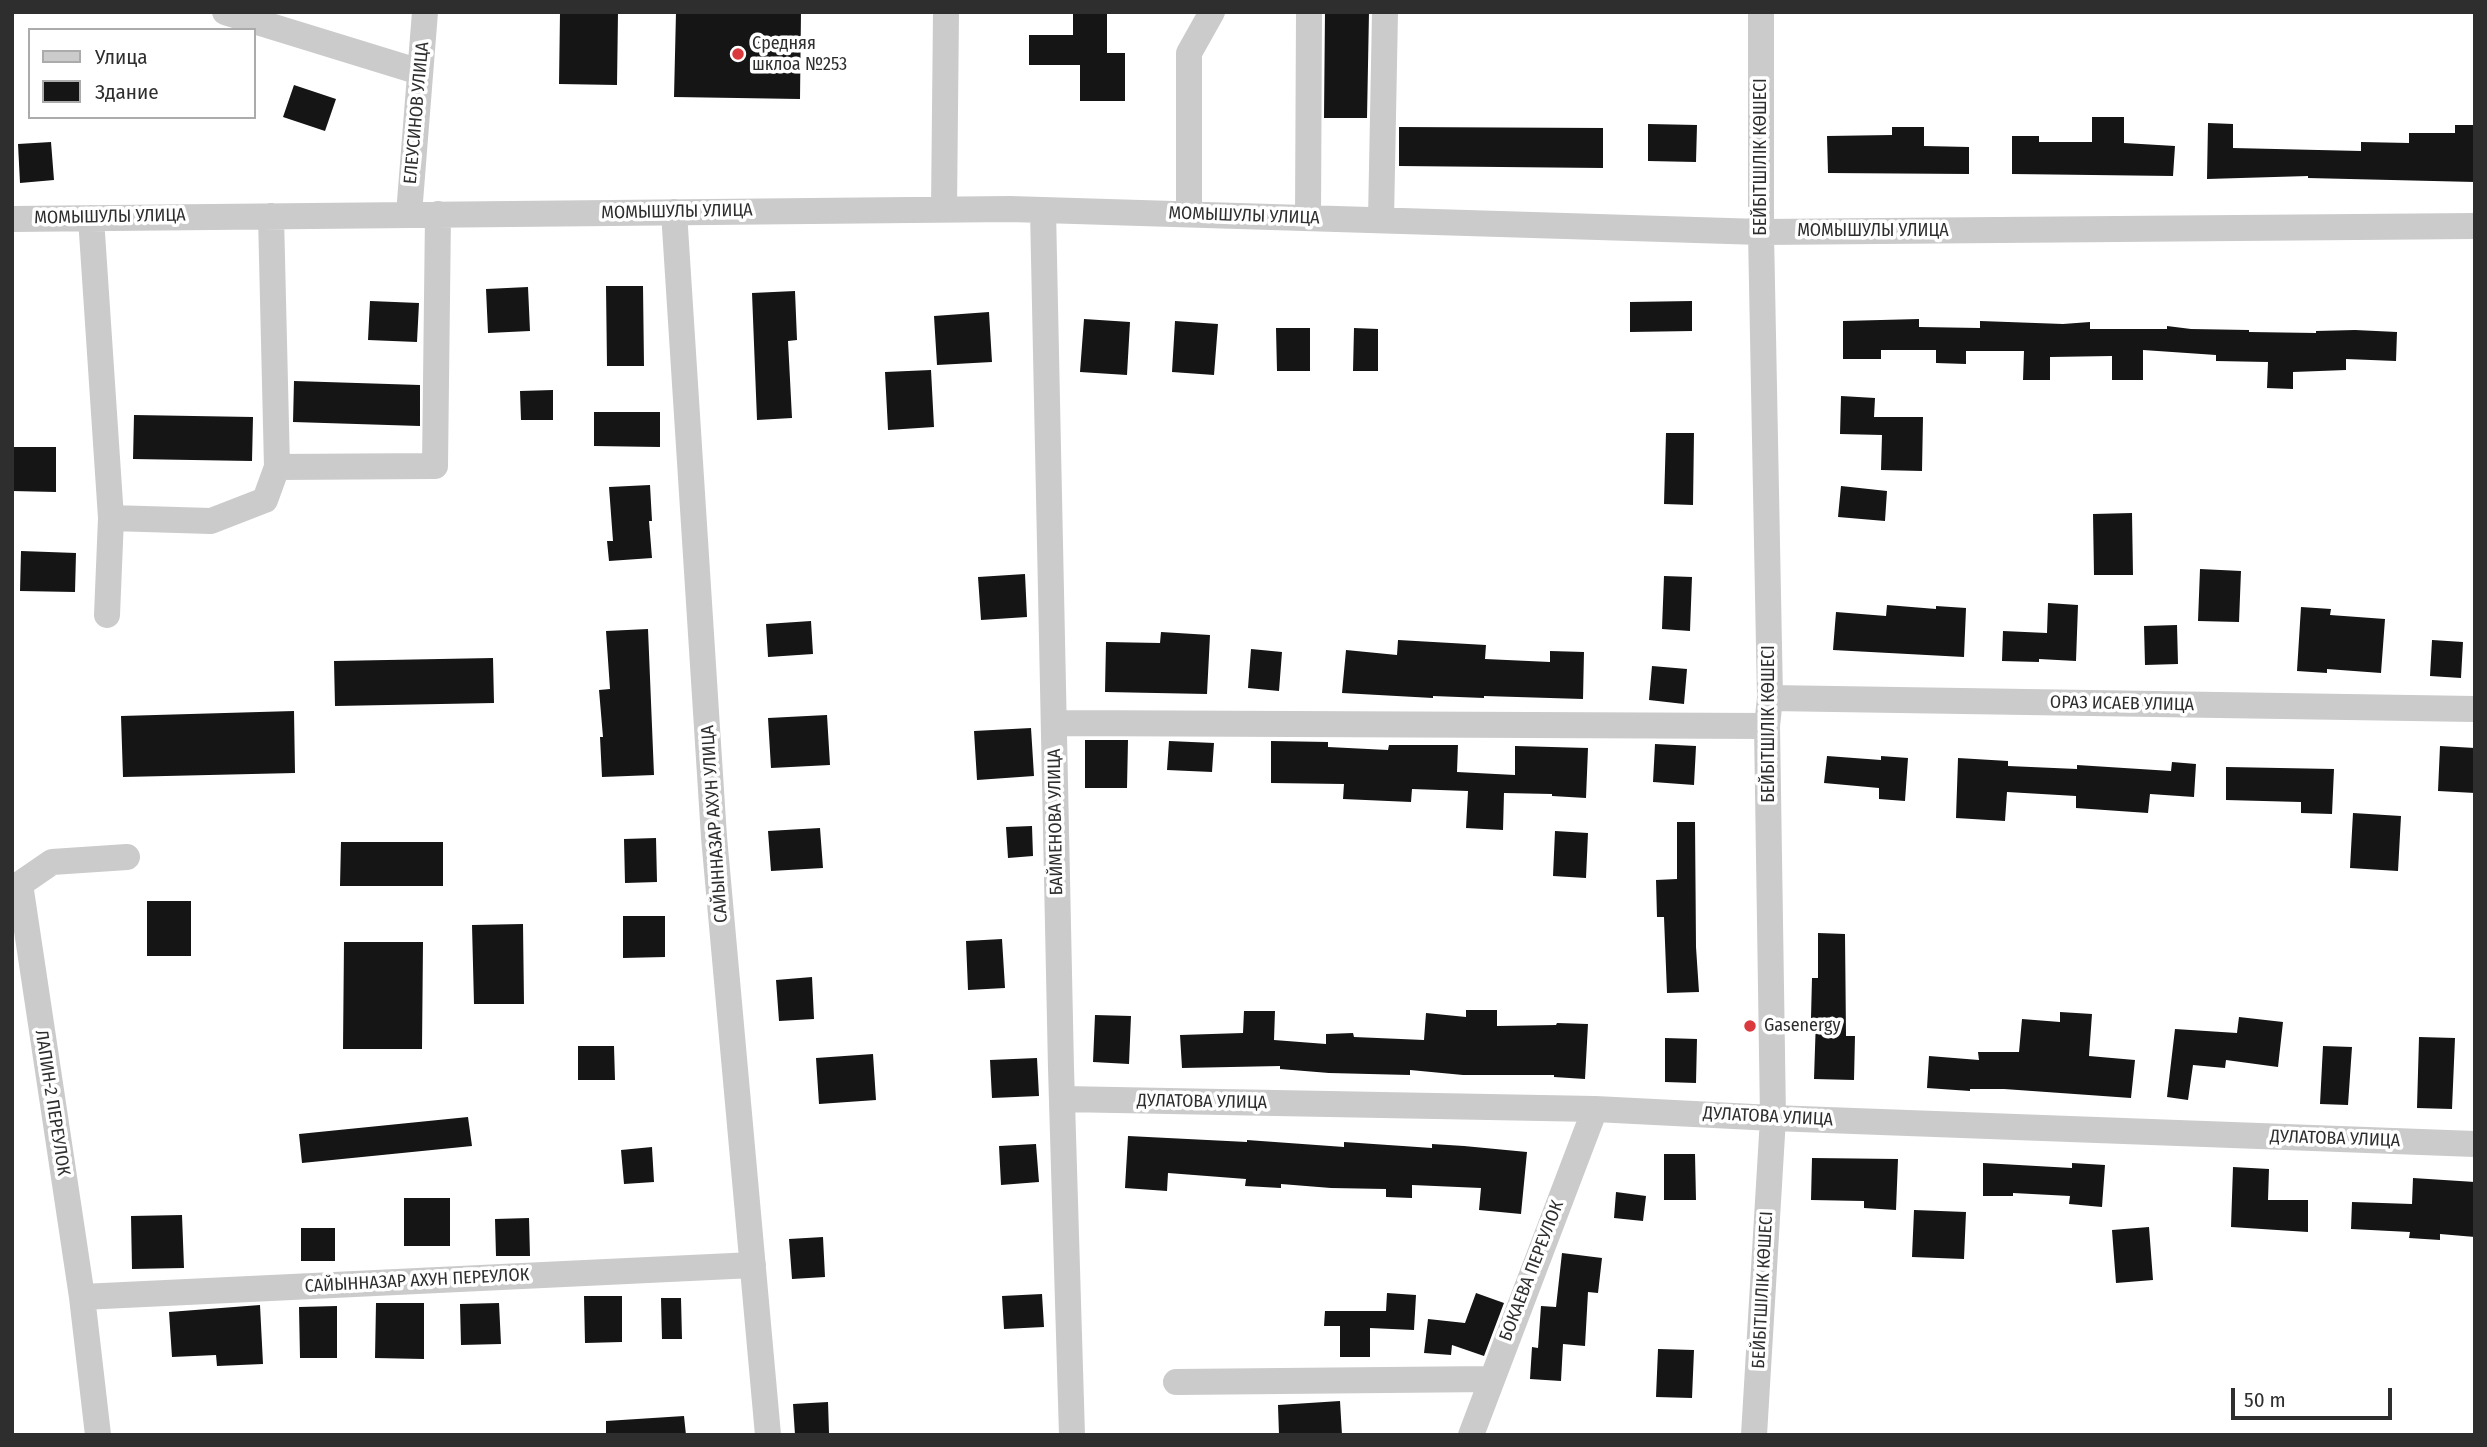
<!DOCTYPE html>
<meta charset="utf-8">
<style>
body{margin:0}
#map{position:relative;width:2487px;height:1447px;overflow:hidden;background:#fff;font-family:"Fira Sans Condensed",sans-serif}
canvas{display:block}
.frame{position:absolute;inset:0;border:14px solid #2e2e2e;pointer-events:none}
.legend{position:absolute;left:28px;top:28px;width:228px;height:91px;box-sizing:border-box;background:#fff;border:2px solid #ababab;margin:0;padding:9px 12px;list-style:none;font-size:21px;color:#2e2e2e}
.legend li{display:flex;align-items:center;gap:14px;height:35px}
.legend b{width:35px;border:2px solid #ababab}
.scale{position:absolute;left:2231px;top:1388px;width:161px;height:32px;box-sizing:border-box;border:4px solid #2e2e2e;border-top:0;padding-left:9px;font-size:21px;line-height:24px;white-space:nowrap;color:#2e2e2e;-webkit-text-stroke:5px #fff;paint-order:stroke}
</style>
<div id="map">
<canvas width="2487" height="1447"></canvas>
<div class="frame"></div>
<ul class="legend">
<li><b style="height:9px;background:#cbcbcb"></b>Улица</li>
<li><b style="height:19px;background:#151515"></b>Здание</li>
</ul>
<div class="scale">50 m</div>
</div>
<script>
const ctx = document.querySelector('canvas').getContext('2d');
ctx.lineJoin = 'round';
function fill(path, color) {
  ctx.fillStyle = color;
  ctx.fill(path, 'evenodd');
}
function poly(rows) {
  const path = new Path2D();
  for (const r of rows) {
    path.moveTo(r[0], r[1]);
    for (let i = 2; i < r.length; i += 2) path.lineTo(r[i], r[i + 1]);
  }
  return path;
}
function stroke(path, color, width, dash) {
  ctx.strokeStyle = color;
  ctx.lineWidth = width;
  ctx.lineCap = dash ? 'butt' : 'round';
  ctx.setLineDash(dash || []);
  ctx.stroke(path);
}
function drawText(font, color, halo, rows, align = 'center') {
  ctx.font = font + ' "Fira Sans Condensed",sans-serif';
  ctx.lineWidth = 7;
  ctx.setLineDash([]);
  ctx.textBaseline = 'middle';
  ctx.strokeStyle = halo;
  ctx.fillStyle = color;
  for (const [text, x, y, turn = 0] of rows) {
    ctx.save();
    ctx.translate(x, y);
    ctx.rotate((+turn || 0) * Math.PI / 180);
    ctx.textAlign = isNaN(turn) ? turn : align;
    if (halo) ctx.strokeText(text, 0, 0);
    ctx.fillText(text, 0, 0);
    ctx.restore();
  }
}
fill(poly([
 [560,12,618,12,617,85,559,84],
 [676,12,801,12,800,99,674,97],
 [1073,12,1107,12,1107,53,1125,53,1125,101,1080,101,1080,65,1029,65,1029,35,1073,35],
 [1325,12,1369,12,1367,118,1324,118],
 [294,85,336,99,325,131,283,117],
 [2092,117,2124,117,2124,143,2175,146,2173,176,2012,174,2012,136,2039,136,2039,142,2092,142],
 [2208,123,2233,124,2233,148,2361,151,2361,142,2409,143,2409,133,2455,133,2455,125,2475,125,2475,182,2308,178,2308,176,2207,179],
 [1648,124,1697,125,1696,162,1648,161],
 [1399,127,1603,128,1603,168,1399,166],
 [1892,127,1924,127,1924,146,1969,147,1969,174,1828,173,1827,136,1892,135],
 [51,142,54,180,20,183,18,144],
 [606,286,643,286,644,366,607,366],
 [528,287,530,331,488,333,486,289],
 [795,291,797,340,788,341,792,418,757,420,752,293],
 [370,301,419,303,417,342,368,340],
 [1692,301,1692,331,1630,332,1630,302],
 [989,312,992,362,937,365,934,316],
 [1084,319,1130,322,1127,375,1080,372],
 [1919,319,1919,327,1980,328,1980,321,2063,324,2090,322,2090,329,2167,329,2167,326,2191,329,2249,330,2249,332,2316,333,2316,331,2355,330,2397,332,2396,361,2346,359,2346,370,2293,372,2293,389,2267,388,2268,362,2216,361,2216,355,2143,350,2143,380,2112,380,2112,356,2050,357,2050,380,2023,380,2024,351,1966,351,1966,364,1936,363,1936,350,1881,350,1881,359,1843,359,1843,321],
 [1175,321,1218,324,1214,375,1172,372],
 [1276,328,1310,328,1310,371,1277,371],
 [1354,328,1378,329,1378,371,1353,371],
 [931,370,934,427,888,430,885,372],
 [294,381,420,385,420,426,293,422],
 [553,390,553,420,521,420,520,391],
 [1841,396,1875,398,1874,417,1923,417,1922,471,1881,470,1882,435,1840,434],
 [594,412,660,412,660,447,594,446],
 [134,415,253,417,252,461,133,459],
 [1666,433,1694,433,1693,505,1664,504],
 [12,447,56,447,56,492,12,491],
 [650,485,652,521,649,521,652,558,609,561,607,541,613,541,609,487],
 [1841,486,1887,491,1885,521,1838,517],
 [2132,513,2133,575,2094,575,2093,514],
 [21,551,76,553,75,592,20,591],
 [2200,569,2241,571,2239,622,2198,621],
 [1025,574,1027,617,981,620,978,577],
 [1664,576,1692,577,1690,631,1662,629],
 [2048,603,2078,605,2076,661,2039,659,2039,662,2002,661,2003,631,2047,633],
 [1887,605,1936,609,1936,606,1966,608,1964,657,1833,650,1836,612,1886,616],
 [2301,607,2331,609,2330,615,2385,619,2381,673,2327,669,2327,673,2297,671],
 [811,621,813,654,768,657,766,624],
 [2177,625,2178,664,2145,665,2144,626],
 [648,629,654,775,602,777,600,737,603,737,599,690,610,689,606,631],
 [1161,632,1210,635,1207,694,1105,692,1106,642,1160,643],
 [1398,640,1486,645,1485,659,1550,662,1550,651,1584,652,1583,699,1484,696,1484,698,1433,696,1433,698,1342,693,1346,650,1397,655],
 [2432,640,2463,642,2461,678,2430,676],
 [1251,649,1282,652,1279,691,1248,688],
 [493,658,494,703,335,706,334,661],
 [1652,666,1687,669,1684,704,1649,700],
 [294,711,295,773,123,777,121,716],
 [827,715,830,765,771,768,768,718],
 [1031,728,1034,776,977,780,974,731],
 [1085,740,1128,740,1127,788,1085,788],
 [1169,741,1214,743,1212,772,1167,770],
 [1271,741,1328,742,1328,747,1388,750,1389,745,1458,745,1457,772,1515,775,1515,746,1588,748,1586,798,1552,796,1552,794,1504,793,1503,830,1466,828,1468,791,1412,789,1411,802,1343,799,1344,784,1271,783],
 [1655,744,1696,746,1694,785,1653,782],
 [2440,746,2475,748,2475,793,2438,791],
 [1827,756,1881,760,1881,756,1908,758,1905,801,1879,799,1879,788,1824,783],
 [1958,758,2008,761,2008,766,2077,769,2077,765,2171,771,2172,762,2196,764,2194,797,2150,794,2148,813,2076,808,2076,796,2007,792,2005,821,1956,818],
 [2226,767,2334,769,2332,814,2301,813,2301,802,2226,800],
 [2353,813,2401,816,2398,871,2350,868],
 [1677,822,1695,822,1696,947,1699,992,1667,993,1664,917,1657,917,1656,880,1677,879],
 [1032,826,1033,856,1008,858,1006,827],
 [820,828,823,868,771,871,768,831],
 [1555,831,1588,833,1586,878,1553,876],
 [656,838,657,882,625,883,624,839],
 [341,842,443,842,443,886,340,886],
 [147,901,191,901,191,956,147,956],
 [623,916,665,916,665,957,623,958],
 [523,924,524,1004,474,1004,472,925],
 [1818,933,1845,934,1846,1036,1855,1036,1854,1080,1814,1079,1816,1018,1811,1018,1812,978,1818,978],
 [1002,939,1005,988,968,990,966,941],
 [344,942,423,942,422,1049,343,1049],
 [812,977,814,1019,779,1021,776,980],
 [1466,1010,1497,1010,1497,1026,1556,1025,1557,1023,1588,1024,1585,1079,1554,1077,1554,1075,1463,1075,1410,1070,1410,1075,1329,1073,1280,1069,1280,1066,1182,1068,1180,1035,1243,1033,1244,1011,1275,1011,1274,1040,1326,1044,1326,1034,1353,1033,1354,1037,1424,1040,1426,1013,1466,1017],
 [2060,1012,2092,1014,2089,1056,2135,1060,2131,1098,2004,1089,1970,1089,1970,1091,1927,1088,1929,1056,1979,1060,1978,1052,2019,1052,2022,1019,2060,1022],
 [1095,1015,1131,1016,1129,1064,1093,1062],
 [2239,1017,2283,1022,2278,1067,2226,1060,2225,1068,2193,1065,2188,1100,2167,1097,2175,1029,2237,1033],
 [2419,1037,2455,1038,2452,1109,2417,1108],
 [1665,1038,1697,1039,1696,1083,1665,1082],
 [578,1046,614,1046,615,1080,578,1080],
 [2323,1046,2352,1047,2348,1105,2320,1104],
 [873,1054,876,1100,819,1104,816,1058],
 [1037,1058,1039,1096,992,1098,990,1060],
 [468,1117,472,1146,302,1163,299,1134],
 [1128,1136,1247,1142,1247,1140,1344,1147,1344,1142,1432,1148,1432,1144,1464,1146,1527,1152,1521,1214,1479,1210,1481,1188,1412,1185,1412,1198,1386,1197,1386,1189,1331,1188,1281,1184,1281,1188,1245,1186,1246,1179,1168,1173,1167,1191,1125,1188],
 [1036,1144,1039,1182,1001,1185,999,1146],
 [652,1147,654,1182,624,1184,621,1150],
 [1664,1154,1695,1154,1696,1200,1664,1200],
 [1812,1158,1898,1159,1896,1210,1864,1208,1864,1201,1811,1200],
 [1983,1163,2072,1168,2072,1163,2105,1165,2102,1207,2069,1204,2070,1196,2013,1193,2013,1196,1983,1196],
 [2233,1167,2269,1169,2268,1200,2308,1200,2308,1232,2231,1227],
 [2413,1178,2475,1182,2475,1237,2440,1234,2440,1240,2409,1238,2410,1232,2351,1229,2352,1202,2412,1204],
 [1616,1192,1646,1196,1643,1221,1614,1218],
 [404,1198,450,1198,450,1246,404,1246],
 [1914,1210,1966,1212,1964,1259,1912,1257],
 [182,1215,184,1268,132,1269,131,1216],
 [529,1218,530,1256,496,1256,495,1219],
 [2149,1227,2153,1280,2116,1283,2112,1230],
 [301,1228,335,1228,335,1261,301,1261],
 [823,1237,825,1277,792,1279,789,1239],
 [1562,1253,1602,1258,1598,1293,1588,1292,1585,1346,1563,1344,1561,1381,1530,1379,1532,1347,1538,1348,1541,1306,1556,1307],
 [1387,1293,1416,1295,1414,1330,1370,1328,1370,1357,1340,1357,1340,1326,1324,1326,1325,1311,1386,1311],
 [1476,1293,1504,1303,1484,1356,1452,1345,1451,1355,1424,1353,1428,1319,1465,1323],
 [1042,1294,1044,1327,1004,1329,1002,1296],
 [584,1296,622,1296,622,1342,585,1343],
 [661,1298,681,1298,682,1339,662,1339],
 [376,1303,424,1303,424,1359,375,1358],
 [499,1303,501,1344,461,1345,460,1304],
 [260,1305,263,1364,217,1366,216,1355,172,1357,169,1312],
 [337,1306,337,1358,300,1358,299,1307],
 [1658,1349,1694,1350,1692,1398,1656,1397],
 [1340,1401,1342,1435,1279,1435,1278,1405],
 [828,1402,829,1433,795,1435,793,1404],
 [684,1416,686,1435,606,1435,606,1421]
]), '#151515');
stroke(poly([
 [225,12,420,72],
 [944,209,946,12],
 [1043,210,1061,1068,1072,1435],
 [674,212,714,837,768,1435],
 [409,214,425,12],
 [1189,214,1189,53,1212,12],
 [271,216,277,467],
 [91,218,111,518,107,615],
 [1308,218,1309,12],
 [12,219,1010,209,1761,232,2475,226],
 [1381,220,1385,12],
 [111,518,211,521,265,500,277,467,435,466,438,214],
 [1770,698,2475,709],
 [1055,723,1767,726],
 [1062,1099,1595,1109,1773,1118,2475,1144],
 [82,1297,753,1265],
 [1176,1382,1491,1379],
 [98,1435,82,1297,20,884,52,862,127,857],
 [1471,1435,1595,1109],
 [1754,1435,1773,1118,1767,726,1770,698,1761,232,1761,12]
]), '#cbcbcb', 26);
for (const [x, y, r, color] of [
 [738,54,7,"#da3a3e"],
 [1750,1026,7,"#da3a3e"]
]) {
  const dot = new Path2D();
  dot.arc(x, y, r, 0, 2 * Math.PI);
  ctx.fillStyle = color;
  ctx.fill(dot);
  stroke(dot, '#fff', 2.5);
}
drawText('18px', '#2e2e2e', '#fff', [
 ["Средняя",752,44],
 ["шклоа №253",752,65],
 ["Gasenergy",1764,1026]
], 'left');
drawText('18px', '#2e2e2e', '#fff', [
 ["ЕЛЕУСИНОВ УЛИЦА",417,113,-85],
 ["БЕЙБІТШІЛІК КӨШЕСІ",1761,157,-90],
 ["МОМЫШУЛЫ УЛИЦА",677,212,-1],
 ["МОМЫШУЛЫ УЛИЦА",1244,216,2],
 ["МОМЫШУЛЫ УЛИЦА",110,217,-1],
 ["МОМЫШУЛЫ УЛИЦА",1873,231],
 ["ОРАЗ ИСАЕВ УЛИЦА",2122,704,1],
 ["БЕЙБІТШІЛІК КӨШЕСІ",1769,724,-90],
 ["БАЙМЕНОВА УЛИЦА",1056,822,-91],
 ["САЙЫННАЗАР АХУН УЛИЦА",715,824,-94],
 ["ДУЛАТОВА УЛИЦА",1202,1102,1],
 ["ЛАПИН-2 ПЕРЕУЛОК",52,1103,81],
 ["ДУЛАТОВА УЛИЦА",1768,1117,3],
 ["ДУЛАТОВА УЛИЦА",2335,1139,2],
 ["БОКАЕВА ПЕРЕУЛОК",1532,1271,-69],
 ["САЙЫННАЗАР АХУН ПЕРЕУЛОК",417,1281,-3],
 ["БЕЙБІТШІЛІК КӨШЕСІ",1763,1290,-87]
]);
</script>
